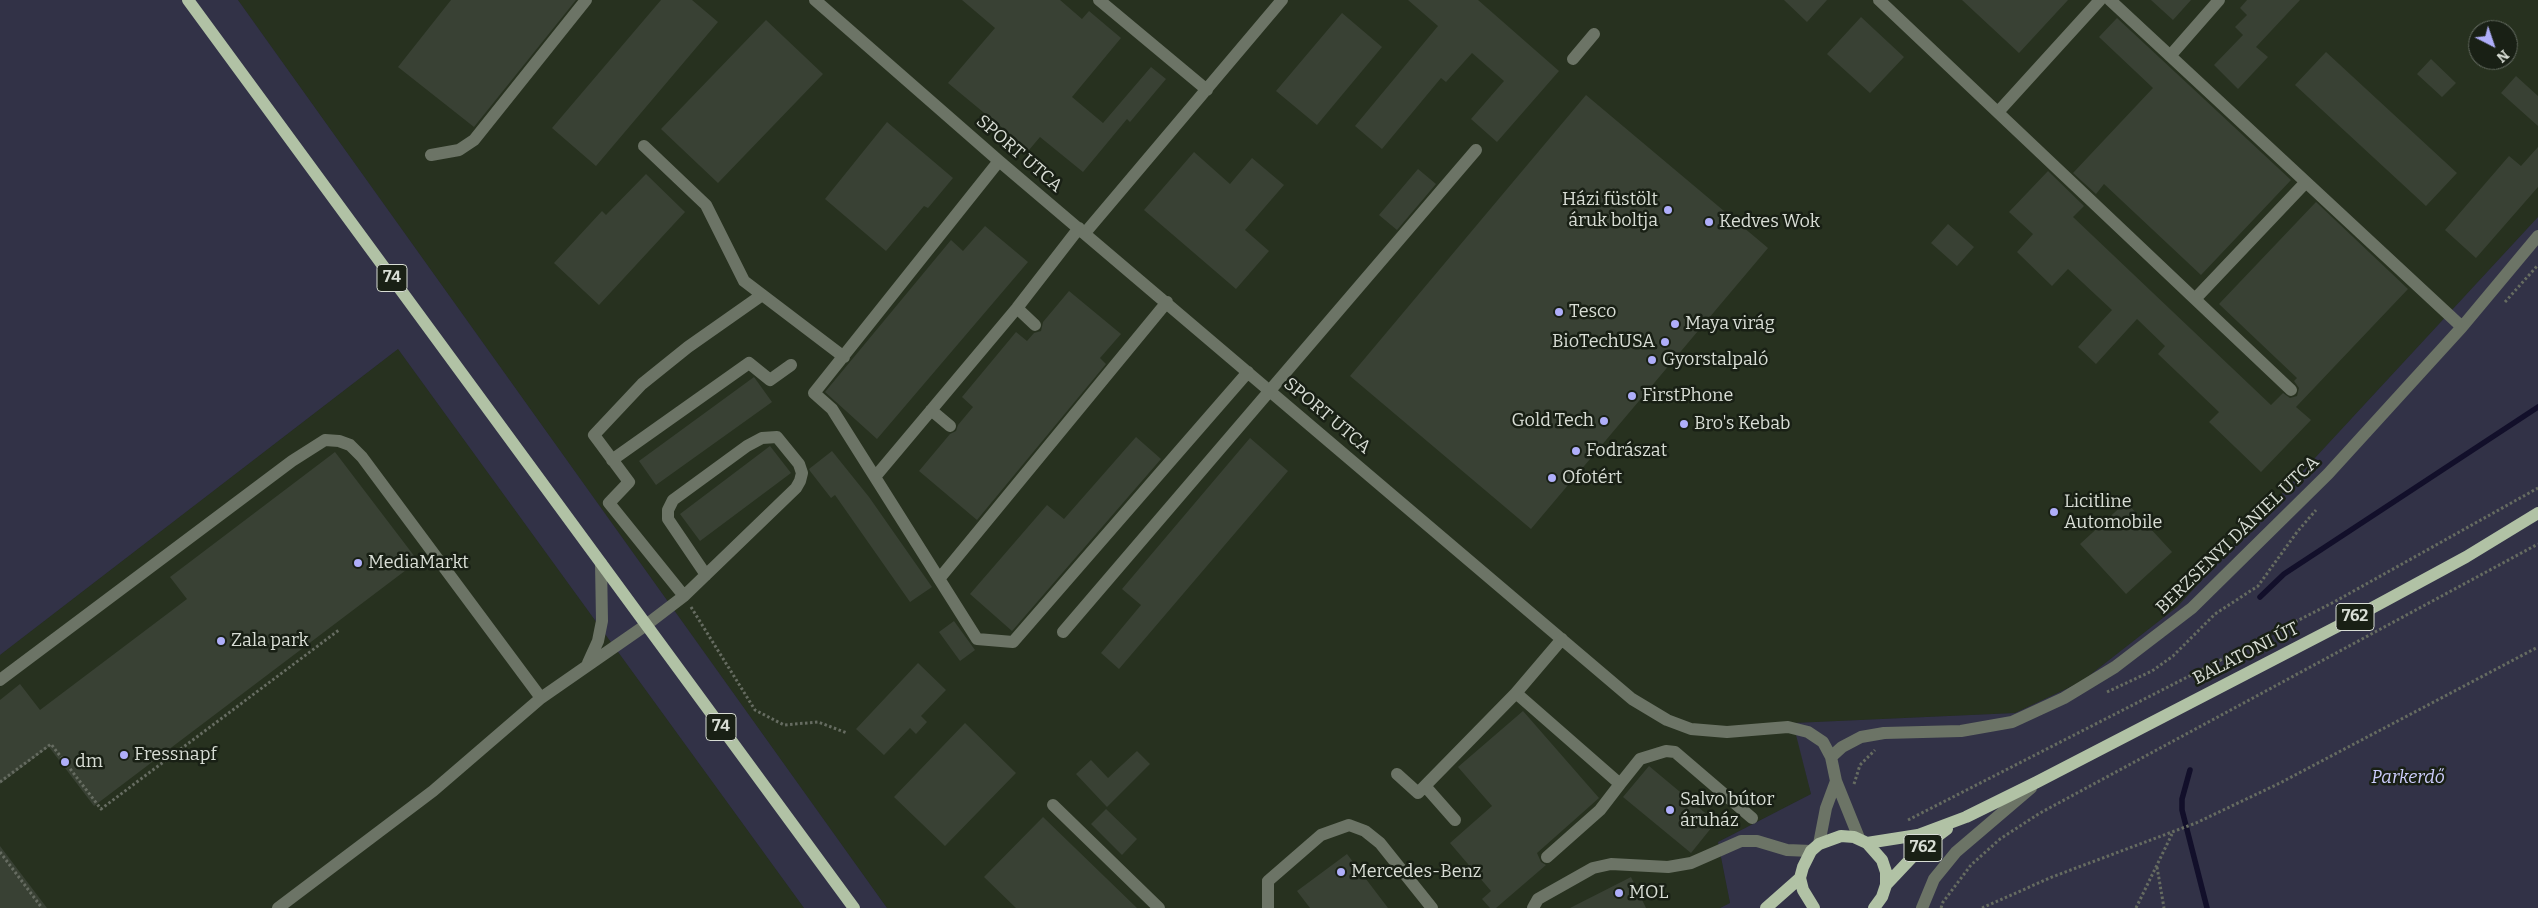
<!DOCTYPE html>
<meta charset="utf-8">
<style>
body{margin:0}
#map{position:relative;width:2538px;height:908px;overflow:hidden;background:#232a1e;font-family:Bitter,serif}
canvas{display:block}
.north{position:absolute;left:2468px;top:20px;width:50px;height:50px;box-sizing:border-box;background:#192015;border:1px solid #656c62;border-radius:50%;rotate:139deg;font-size:14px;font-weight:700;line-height:20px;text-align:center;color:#d8ddd5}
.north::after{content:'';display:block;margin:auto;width:18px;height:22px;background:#afaefa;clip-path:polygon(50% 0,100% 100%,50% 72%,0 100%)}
</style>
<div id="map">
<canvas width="2538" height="908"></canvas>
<div class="north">N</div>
</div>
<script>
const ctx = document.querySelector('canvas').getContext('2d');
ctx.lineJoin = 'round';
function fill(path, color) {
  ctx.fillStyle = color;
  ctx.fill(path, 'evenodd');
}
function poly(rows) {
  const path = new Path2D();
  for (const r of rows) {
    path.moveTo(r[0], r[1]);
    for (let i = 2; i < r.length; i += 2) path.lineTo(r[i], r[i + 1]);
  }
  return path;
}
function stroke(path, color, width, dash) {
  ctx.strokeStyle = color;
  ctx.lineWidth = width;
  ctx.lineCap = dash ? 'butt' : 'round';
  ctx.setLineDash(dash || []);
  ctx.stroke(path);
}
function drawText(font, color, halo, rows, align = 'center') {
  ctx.font = font + ' Bitter,serif';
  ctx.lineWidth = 5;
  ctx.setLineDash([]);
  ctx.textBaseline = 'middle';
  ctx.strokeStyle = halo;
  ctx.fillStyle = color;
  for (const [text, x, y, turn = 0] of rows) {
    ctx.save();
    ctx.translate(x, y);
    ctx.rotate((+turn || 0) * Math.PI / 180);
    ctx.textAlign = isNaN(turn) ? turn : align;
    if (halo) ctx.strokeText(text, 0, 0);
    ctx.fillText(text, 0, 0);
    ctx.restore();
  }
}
fill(poly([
 [238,0,2538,0,2538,217,2177,607,2081,682,2015,713,1794,723,1811,794,1718,842,1730,903,1720,908,887,908],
 [2478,30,2508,30,2508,60,2478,60],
 [398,349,804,908,0,908,0,655]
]), '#27311f');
fill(poly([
 [0,0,238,0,887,908,804,908,398,349,0,655],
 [2538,217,2538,908,1720,908,1730,903,1718,842,1811,794,1793,723,2015,713,2081,682,2177,607]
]), '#323247');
stroke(poly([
 [2260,597,2284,574,2538,407],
 [2190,770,2182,799,2182,810,2207,908]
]), '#120f2a', 5.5);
fill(poly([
 [451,0,576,0,474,127,398,67],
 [661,0,692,0,718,22,596,166,552,128],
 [962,0,1060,0,1082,19,1089,11,1121,38,1072,97,1103,123,1151,67,1166,79,1130,122,1127,119,1083,172,1040,137,1029,150,948,83,995,28],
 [1408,0,1478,0,1559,71,1497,142,1471,119,1504,81,1472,53,1446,82,1441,78,1382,149,1355,126,1438,26],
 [1784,0,1827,0,1807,22],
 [1962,0,2068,0,2019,53],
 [2151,0,2191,0,2173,20],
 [2247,0,2300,0,2256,47,2268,57,2238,89,2214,65,2243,35,2235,27,2247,15,2240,8],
 [1342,13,1382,47,1317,125,1276,91],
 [1861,17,1904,57,1870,93,1827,54],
 [2117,18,2291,180,2201,275,2104,184,2096,194,2073,173,2153,88,2099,37],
 [766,20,823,74,718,183,661,129],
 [2326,52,2457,173,2426,206,2295,85],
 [2431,59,2456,83,2442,97,2417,74],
 [2516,76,2538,96,2538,126,2501,93],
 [1586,95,1768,248,1531,529,1350,376],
 [887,122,953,178,928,208,924,206,886,251,825,199],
 [2538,147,2538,187,2476,258,2445,230,2509,156,2521,166],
 [1194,152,1230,184,1252,158,1284,185,1245,230,1269,251,1236,289,1144,210],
 [1418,169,1436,184,1397,230,1379,215],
 [2048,171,2084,206,2073,217,2271,405,2283,393,2290,398,2297,396,2299,388,2294,381,2297,378,2219,304,2316,202,2408,289,2296,407,2311,420,2261,472,2209,422,2219,412,2158,354,2165,346,2137,319,2096,364,2078,347,2112,310,2068,269,2052,286,2017,252,2033,234,2009,212],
 [646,174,685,212,599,305,554,263,602,211,606,215],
 [1948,224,1974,247,1957,266,1931,243],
 [985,226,1028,262,877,439,825,392,951,240,963,251],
 [1069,291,1121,334,1100,358,1106,364,977,520,919,471,950,434,956,431,958,425,973,407,962,397,1016,332,1027,341,1034,333,1041,331,1043,322],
 [754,377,772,402,656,485,639,461],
 [1136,437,1161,459,1012,631,970,594,1047,505,1064,519],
 [1250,438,1288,471,1119,669,1101,653,1141,605,1122,589],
 [770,446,791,473,700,541,680,514],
 [832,451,869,497,932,587,910,602,835,495,831,498,810,471,809,469],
 [335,452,418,561,94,806,49,747,0,784,0,700,20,684,40,710,187,599,170,577],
 [2126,502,2172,552,2126,594,2080,544],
 [954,621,975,650,960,661,939,632],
 [918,663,946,690,921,716,927,722,916,734,910,728,884,755,856,729],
 [1523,711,1599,798,1537,853,1541,862,1546,865,1496,908,1490,908,1482,899,1491,891,1450,843,1492,806,1458,767],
 [965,723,1016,773,945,846,894,797],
 [1137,751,1150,764,1107,807,1076,774,1091,760,1108,778],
 [1649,766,1716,822,1691,853,1623,797],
 [1106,809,1137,839,1122,855,1091,824],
 [1043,817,1137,908,1016,908,984,877],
 [0,846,47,908,0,908],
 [1347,854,1388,908,1310,908,1297,891],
 [1631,877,1646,908,1570,908]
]), '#394134');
stroke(poly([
 [2505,302,2538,265],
 [691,607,755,710,784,725,818,722,847,733],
 [2107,692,2152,671,2173,656,2215,614,2258,586,2297,532,2316,510],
 [0,782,51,744,101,809,339,630],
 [1854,784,1860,765,1875,750],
 [1908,820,2334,602,2538,488],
 [0,852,42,908],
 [2157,867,2164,908],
 [1941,908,1943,902,1971,865,2000,839,2040,813,2538,544],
 [1982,908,2052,877,2196,823,2280,783,2538,647],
 [2136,908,2172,834]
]), '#666c61', 3, [2.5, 2.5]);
stroke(poly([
 [815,0,999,161,1632,699,1667,720,1691,729,1727,732,1788,727,1808,732,1823,742,1831,757,1836,781,1859,838],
 [1099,0,1207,90],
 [1879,0,2291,390],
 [2110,0,2462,327],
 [2170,56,2219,0],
 [1573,59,1594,34],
 [1999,111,2100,0],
 [644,146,706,205,744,281,844,357],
 [431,155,459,150,474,140,586,0],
 [999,161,814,393,832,409,977,639,1013,642,1248,372],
 [1085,233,1282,0],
 [2195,299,2306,182],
 [1017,308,1035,325],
 [931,410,950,426],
 [612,460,749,363,770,380,791,365],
 [875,477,1017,308,1079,228],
 [939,579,1167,302],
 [684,596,609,503,629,482,594,435,642,384,688,347,762,295],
 [1063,632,1476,150],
 [1562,639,1516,693,1620,784,1640,759,1666,751,1675,752,1752,818],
 [588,663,598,641,602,621,601,563],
 [0,680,292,461,325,440,339,441,350,445,362,457,541,698],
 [1831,757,1842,747,1861,737,1884,733,1961,731,2012,722,2064,698,2115,667,2192,608,2328,474,2462,327,2538,236],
 [1397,774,1418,793,1516,693],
 [1425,786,1455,820],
 [1053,805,1159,908],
 [1819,844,1826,808,1836,781],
 [1547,857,1600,810,1620,784],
 [278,908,433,791,541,698,646,625,684,596,796,488,800,481,802,473,799,464,777,437,762,438,747,446,673,500,668,510,668,519,706,575],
 [1268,908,1268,881,1321,835,1349,825,1365,831,1380,843,1432,908],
 [1533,908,1538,899,1593,868,1611,864,1668,867,1691,863,1741,841,1757,841,1787,850,1811,851],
 [1922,908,1934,879,1956,852,2031,788]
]), '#6c7466', 12);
stroke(poly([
 [188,0,854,908],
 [1867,843,1918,835,1966,817,2037,782,2346,622,2466,557,2538,513],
 [1886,885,1919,850,1947,829],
 [1766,908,1800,878],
 [1814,908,1803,890,1800,878,1803,867,1811,851,1819,844,1841,836,1854,837,1867,843,1882,860,1886,872,1886,885,1882,897,1874,908]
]), '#b1c2a5', 12);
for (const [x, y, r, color] of [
 [1668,210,5,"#afaefa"],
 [1709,222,5,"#afaefa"],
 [1559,312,5,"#afaefa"],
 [1675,324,5,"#afaefa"],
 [1665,342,5,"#afaefa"],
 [1652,360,5,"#afaefa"],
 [1632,396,5,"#afaefa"],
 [1604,421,5,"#afaefa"],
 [1684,424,5,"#afaefa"],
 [1576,451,5,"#afaefa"],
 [1552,478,5,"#afaefa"],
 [2054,512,5,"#afaefa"],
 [358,563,5,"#afaefa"],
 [221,641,5,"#afaefa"],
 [124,755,5,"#afaefa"],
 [65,762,5,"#afaefa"],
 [1670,810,5,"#afaefa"],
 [1341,872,5,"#afaefa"],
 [1619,893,5,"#afaefa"]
]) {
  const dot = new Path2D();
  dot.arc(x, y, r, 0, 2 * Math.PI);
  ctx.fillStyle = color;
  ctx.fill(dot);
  stroke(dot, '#192015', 2);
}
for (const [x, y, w] of [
 [392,278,30],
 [2355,617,38],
 [721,727,30],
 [1923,848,38]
]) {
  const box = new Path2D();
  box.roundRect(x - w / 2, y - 13.5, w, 27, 4);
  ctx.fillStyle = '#192015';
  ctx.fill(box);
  stroke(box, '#d8ddd5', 1);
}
drawText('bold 16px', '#d8ddd5', null, [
 ["74",392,278],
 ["762",2355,617],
 ["74",721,727],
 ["762",1923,848]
]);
drawText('18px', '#d8ddd5', '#192015', [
 ["SPORT UTCA",1019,154,41],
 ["SPORT UTCA",1327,416,40],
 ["BERZSENYI DÁNIEL UTCA",2238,535,-44],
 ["BALATONI ÚT",2246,654,-27]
]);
drawText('18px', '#d8ddd5', '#192015', [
 ["Házi füstölt",1658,200,"right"],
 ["áruk boltja",1658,221,"right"],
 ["Kedves Wok",1719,222],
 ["Tesco",1569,312],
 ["Maya virág",1685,324],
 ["BioTechUSA",1655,342,"right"],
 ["Gyorstalpaló",1662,360],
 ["FirstPhone",1642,396],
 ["Gold Tech",1594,421,"right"],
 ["Bro's Kebab",1694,424],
 ["Fodrászat",1586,451],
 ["Ofotért",1562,478],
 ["Licitline",2064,502],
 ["Automobile",2064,523],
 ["MediaMarkt",368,563],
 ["Zala park",231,641],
 ["Fressnapf",134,755],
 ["dm",75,762],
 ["Salvo bútor",1680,800],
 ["áruház",1680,821],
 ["Mercedes-Benz",1351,872],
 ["MOL",1629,893]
], 'left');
drawText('italic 18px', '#cdcdfd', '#192015', [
 ["Parkerdő",2408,778]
]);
</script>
